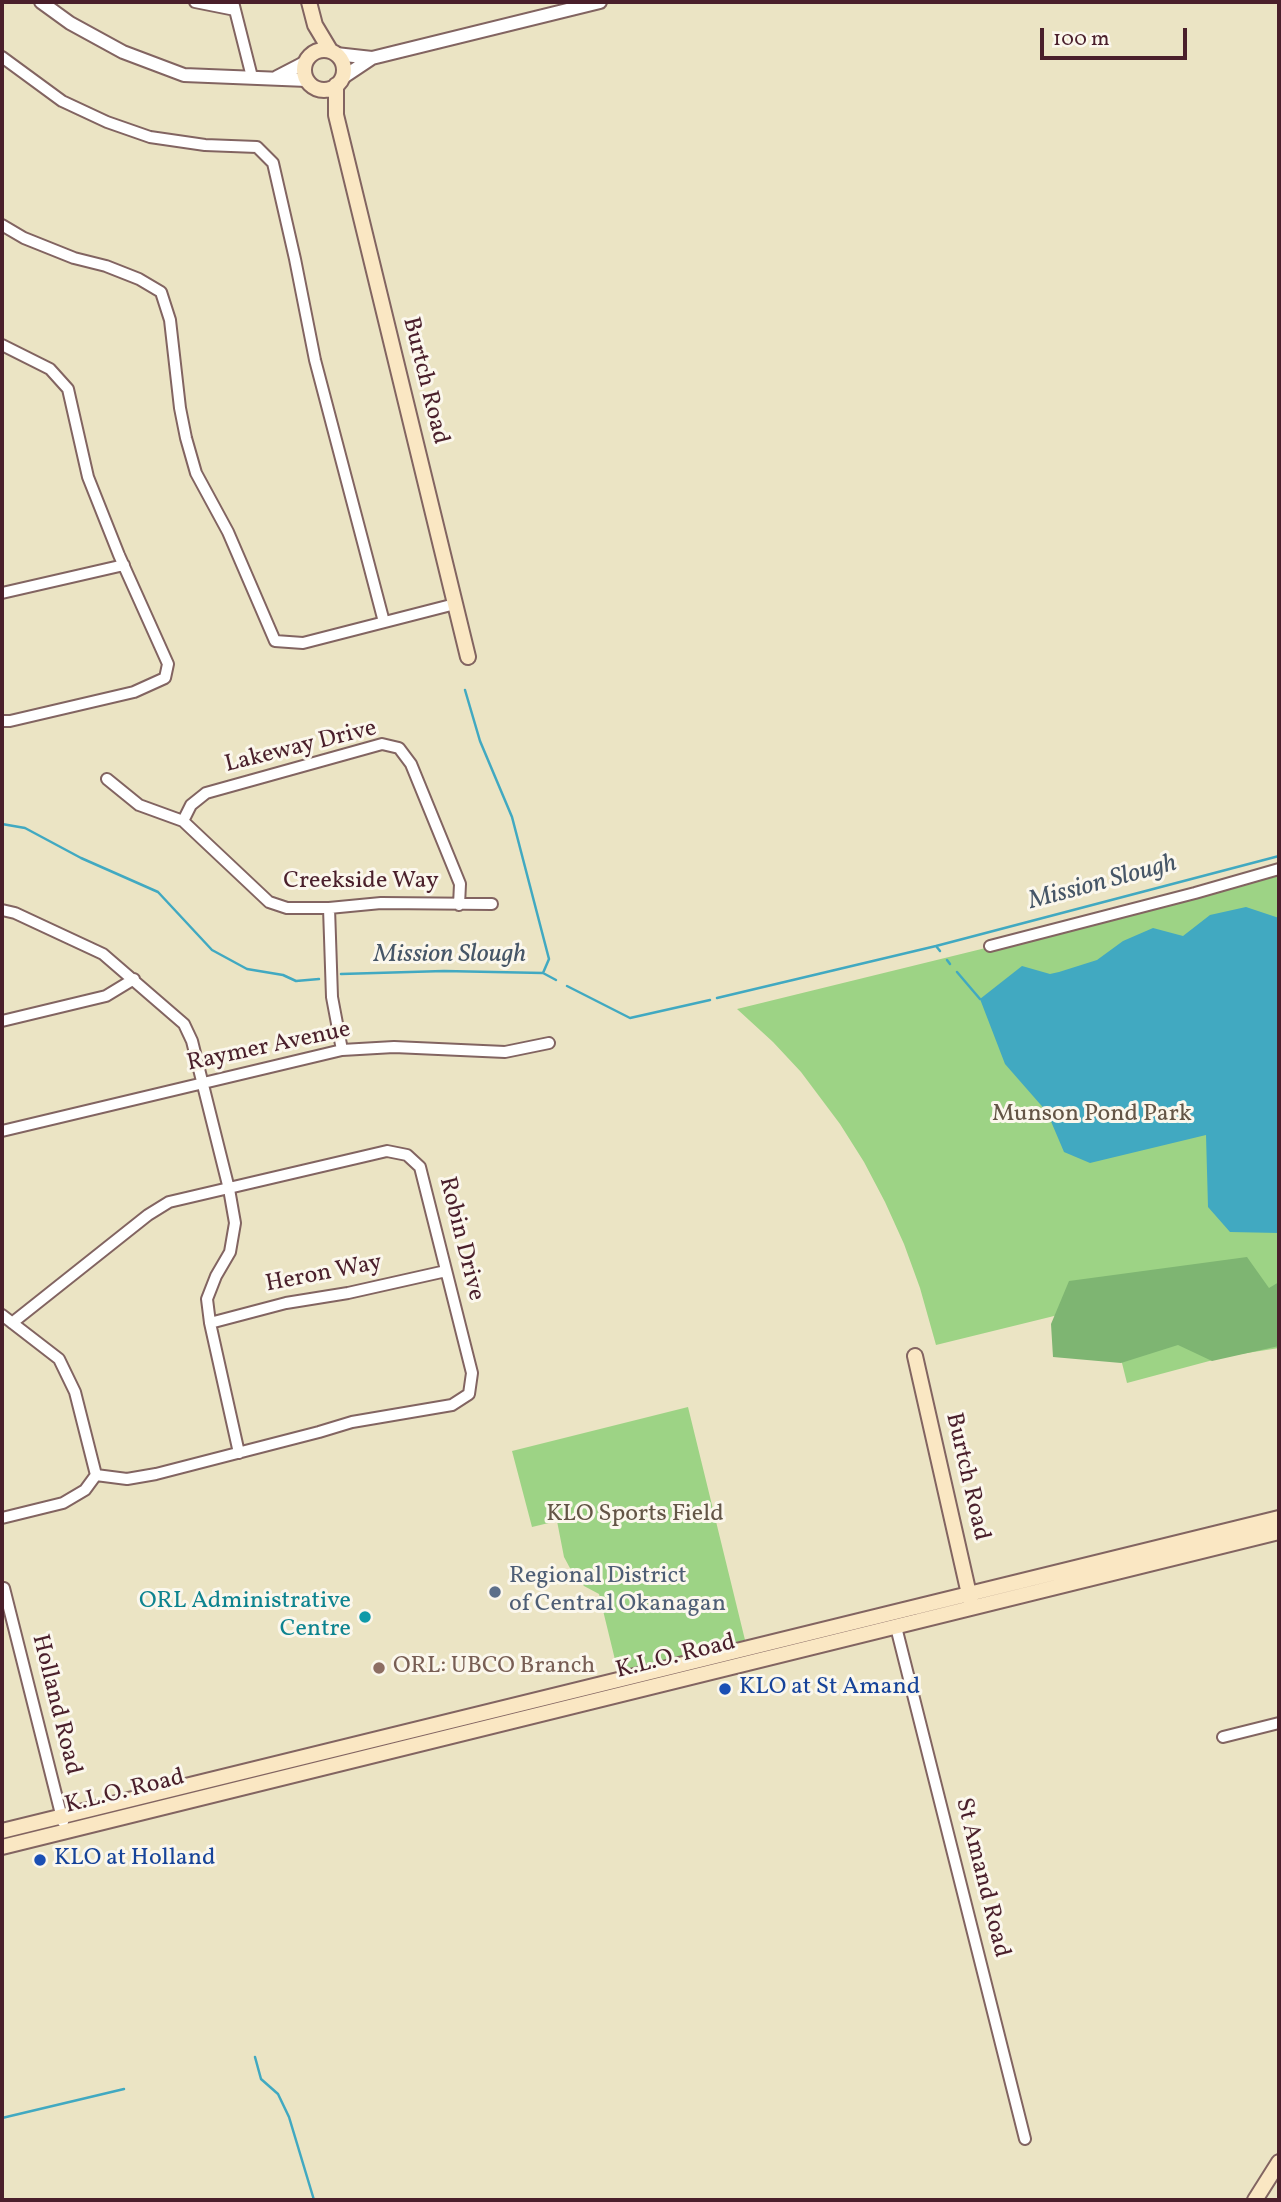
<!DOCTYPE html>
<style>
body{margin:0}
#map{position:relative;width:1281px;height:2202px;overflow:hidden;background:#ebe4c4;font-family:Vollkorn,serif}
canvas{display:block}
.frame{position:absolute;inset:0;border:4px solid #4a1f2b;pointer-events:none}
.scale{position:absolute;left:1040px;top:28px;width:147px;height:32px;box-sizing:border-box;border:4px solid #4a1f2b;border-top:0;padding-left:9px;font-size:21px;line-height:24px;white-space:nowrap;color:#4a1f2b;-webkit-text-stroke:5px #fbf7ec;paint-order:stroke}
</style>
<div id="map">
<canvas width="1281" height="2202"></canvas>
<div class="frame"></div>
<div class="scale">100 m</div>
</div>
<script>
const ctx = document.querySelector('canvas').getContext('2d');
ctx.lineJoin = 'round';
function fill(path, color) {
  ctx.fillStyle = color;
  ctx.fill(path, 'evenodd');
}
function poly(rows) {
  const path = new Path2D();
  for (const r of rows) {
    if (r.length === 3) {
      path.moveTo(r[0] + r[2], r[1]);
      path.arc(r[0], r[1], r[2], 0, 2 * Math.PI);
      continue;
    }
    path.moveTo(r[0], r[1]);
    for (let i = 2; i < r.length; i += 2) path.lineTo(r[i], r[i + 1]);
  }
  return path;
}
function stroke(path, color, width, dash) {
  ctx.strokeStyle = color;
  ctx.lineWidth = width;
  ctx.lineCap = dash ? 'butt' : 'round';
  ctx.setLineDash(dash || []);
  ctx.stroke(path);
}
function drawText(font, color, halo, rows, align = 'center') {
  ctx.font = font + ' Vollkorn,serif';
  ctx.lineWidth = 6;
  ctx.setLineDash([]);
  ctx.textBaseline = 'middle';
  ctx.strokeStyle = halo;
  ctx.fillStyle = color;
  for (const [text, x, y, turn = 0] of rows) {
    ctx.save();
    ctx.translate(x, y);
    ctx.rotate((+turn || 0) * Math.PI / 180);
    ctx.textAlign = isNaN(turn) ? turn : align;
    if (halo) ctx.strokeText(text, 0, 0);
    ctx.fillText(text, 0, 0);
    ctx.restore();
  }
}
fill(poly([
 [1279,876,1279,1348,1228,1356,1127,1383,1107,1303,936,1345,920,1288,904,1244,885,1202,864,1162,840,1124,801,1072,773,1042,737,1009],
 [688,1407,745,1640,618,1672,599,1594,584,1586,571,1570,564,1557,557,1521,532,1527,512,1451]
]), '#9dd385');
fill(poly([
 [1247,1257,1269,1288,1279,1282,1279,1346,1212,1361,1178,1345,1121,1363,1053,1357,1051,1324,1069,1281]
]), '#7eb572');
fill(poly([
 [1246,907,1279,918,1279,1233,1230,1232,1208,1207,1206,1135,1090,1163,1064,1152,1047,1112,1005,1064,980,999,1022,966,1050,974,1059,972,1097,960,1123,941,1153,928,1183,936,1210,915]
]), '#41a9c1');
stroke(poly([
 [465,690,480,741,512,817,549,959,543,973],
 [2,824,25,828,81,858,158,892,212,950,247,969,283,975,296,981,319,979],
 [936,946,1279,856],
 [947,960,950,964],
 [957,972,980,999],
 [341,974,444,971,543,973,556,980],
 [567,986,630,1018,710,1000],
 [717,998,936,946,940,951],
 [255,2057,261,2079,278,2094,289,2117,314,2200],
 [2,2118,124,2089]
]), '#41a9c1', 2.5);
const minor = poly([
 [195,2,235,10],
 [233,2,252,77],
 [2,57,62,101,107,122,150,137,205,145,257,147,273,163,295,259,315,360,384,622],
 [2,225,24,238,74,258,106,266,139,279,161,292,170,320,180,408,186,438,196,473,228,532,275,641,303,643,455,604],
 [2,345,50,369,68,389,88,477,119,555,168,664,165,678,134,692,10,721,2,721],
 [2,593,124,565],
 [107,779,139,805,183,821,269,902,287,908,329,908,381,903,492,904],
 [183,821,191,805,206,793,382,744,399,748,411,764,460,884,459,905],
 [329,908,332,997,342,1050],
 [2,910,15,913,103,954,184,1024,192,1041,229,1189,235,1223,230,1252,216,1276,207,1299,210,1323,239,1453],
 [990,946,1195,893,1279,869],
 [2,1021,106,996,134,979],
 [2,1131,342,1050,394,1047,505,1052,549,1043],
 [2,1315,59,1359,75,1392,96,1475,85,1490,63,1503,2,1518],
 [12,1323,148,1215,169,1202,387,1151,407,1155,420,1167,472,1373,469,1394,452,1405,352,1422,319,1432,156,1474,127,1479,96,1475],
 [210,1323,286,1303,348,1293,446,1271],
 [4,1588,63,1822],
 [896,1627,1025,2139],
 [1223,1737,1279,1723]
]);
const tertiary = poly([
 [41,2,70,23,123,52,184,75,307,80],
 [336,54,372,58,600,2],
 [277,77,306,62],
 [342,78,372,58]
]);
const secondary = poly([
 [309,2,315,25,330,50],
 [324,70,20],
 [336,85,336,115,468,657],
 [915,1356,971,1603],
 [2,1831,1279,1518],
 [2,1847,1279,1532],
 [1255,2200,1279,2162]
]);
stroke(minor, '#826461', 14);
stroke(tertiary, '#826461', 16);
stroke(secondary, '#826461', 18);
stroke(minor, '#fff', 10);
stroke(tertiary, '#fff', 12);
stroke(secondary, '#fae7c3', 14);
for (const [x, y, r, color] of [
 [495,1592,7,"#5c6f8a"],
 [365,1617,7,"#0f9aa8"],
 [379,1668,7,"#8d6e63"],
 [725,1689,7,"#1a4fb4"],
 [40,1860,7,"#1a4fb4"]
]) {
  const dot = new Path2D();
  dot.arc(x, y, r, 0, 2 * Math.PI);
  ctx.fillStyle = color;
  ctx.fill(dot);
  stroke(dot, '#fbf7ec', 2.5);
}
drawText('24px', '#4a1f2b', '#fbf7ec', [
 ["Burtch Road",424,381,76],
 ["Lakeway Drive",301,748,-14],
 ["Creekside Way",361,883],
 ["Raymer Avenue",269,1048,-12],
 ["Robin Drive",460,1239,76],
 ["Heron Way",324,1275,-11],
 ["Burtch Road",966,1477,77],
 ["K.L.O. Road",676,1658,-14],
 ["Holland Road",55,1705,76],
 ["K.L.O. Road",125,1793,-14],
 ["St Amand Road",981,1878,76]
]);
drawText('24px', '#635546', '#fbf7ec', [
 ["Munson Pond Park",1092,1116],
 ["KLO Sports Field",635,1516]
]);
drawText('24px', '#4e5e75', '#fbf7ec', [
 ["Regional District",509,1578],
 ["of Central Okanagan",509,1606]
], 'left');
drawText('24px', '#0d838f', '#fbf7ec', [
 ["ORL Administrative",351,1603],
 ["Centre",351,1631]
], 'right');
drawText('24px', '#785e54', '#fbf7ec', [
 ["ORL: UBCO Branch",393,1668]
], 'left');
drawText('24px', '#164399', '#fbf7ec', [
 ["KLO at St Amand",739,1689],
 ["KLO at Holland",54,1860]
], 'left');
drawText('italic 26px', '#465667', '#fbf7ec', [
 ["Mission Slough",1103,884,-15],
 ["Mission Slough",450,956]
]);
</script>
